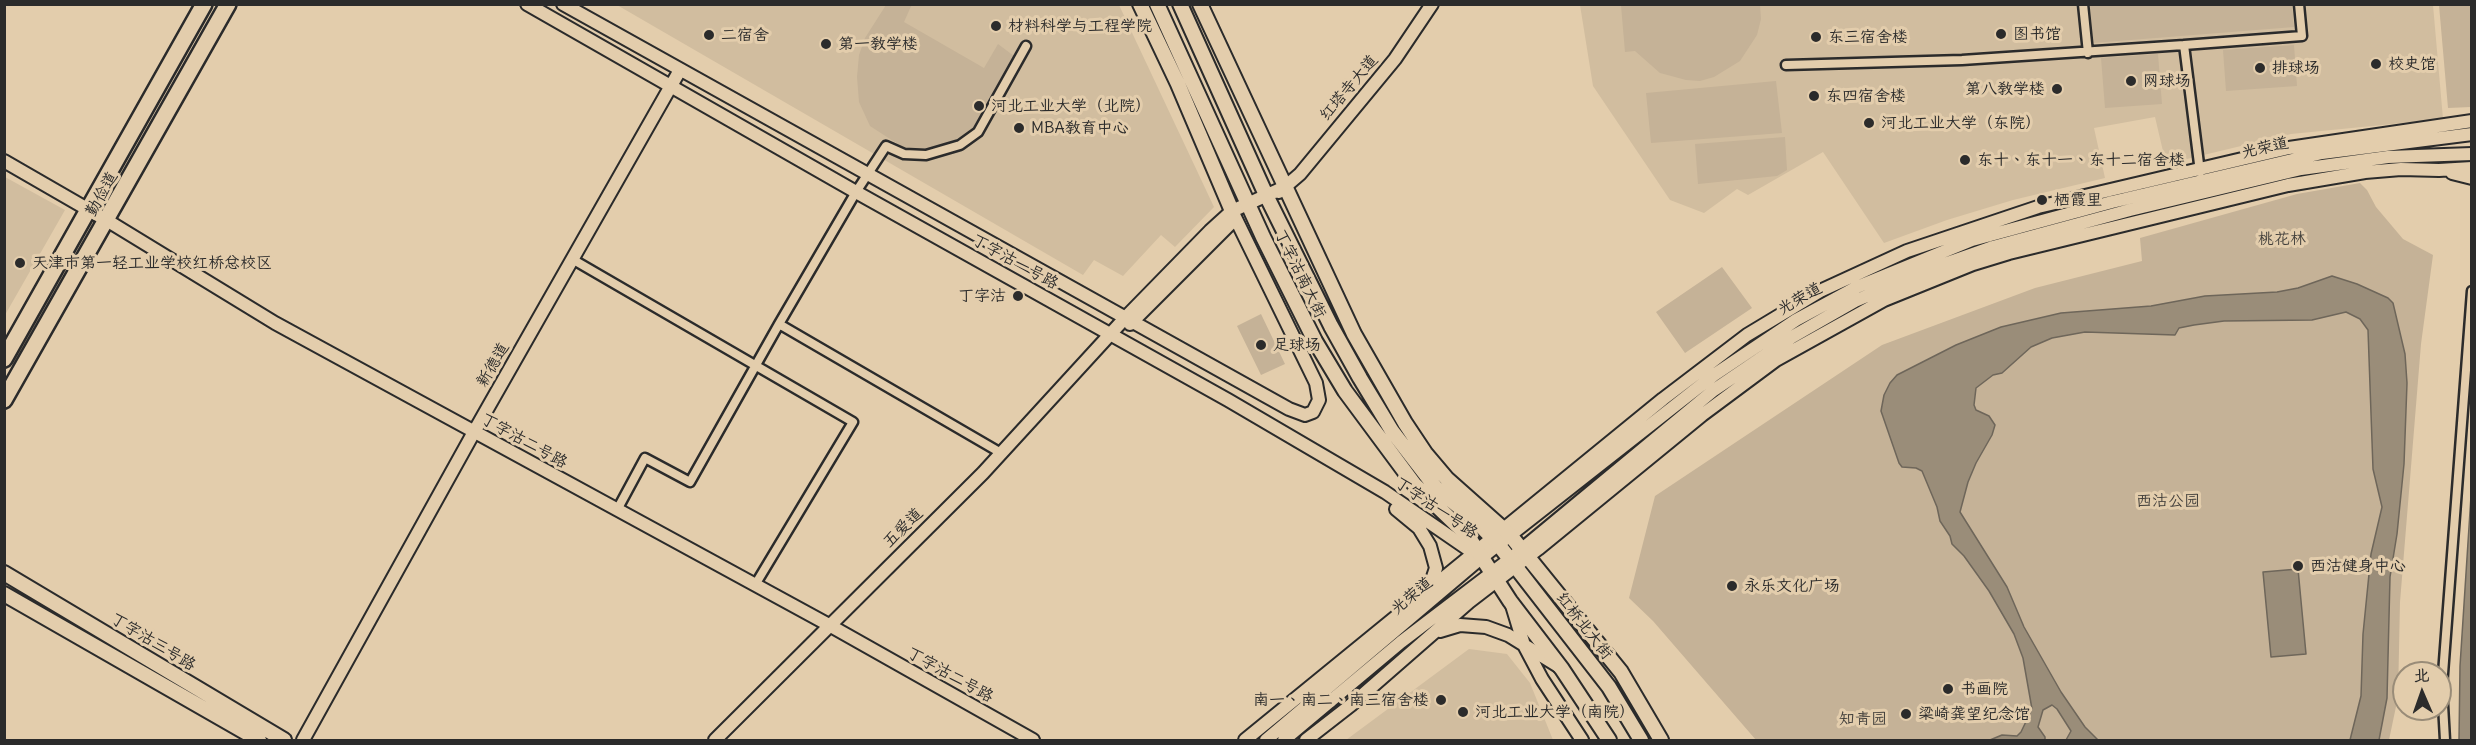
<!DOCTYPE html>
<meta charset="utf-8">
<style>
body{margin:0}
#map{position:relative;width:2476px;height:745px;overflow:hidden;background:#e3cdac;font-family:Delius,"LXGW WenKai TC",sans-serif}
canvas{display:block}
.frame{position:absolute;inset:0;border:6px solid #2b2b2b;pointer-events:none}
.north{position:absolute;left:2392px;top:661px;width:60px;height:60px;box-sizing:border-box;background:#e3cdac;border:2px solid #998c78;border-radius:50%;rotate:358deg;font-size:16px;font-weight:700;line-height:24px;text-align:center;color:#2b2b2b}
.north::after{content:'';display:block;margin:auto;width:21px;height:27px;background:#2b2b2b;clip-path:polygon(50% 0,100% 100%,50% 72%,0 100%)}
</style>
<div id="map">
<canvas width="2476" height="745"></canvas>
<div class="frame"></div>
<div class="north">北</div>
</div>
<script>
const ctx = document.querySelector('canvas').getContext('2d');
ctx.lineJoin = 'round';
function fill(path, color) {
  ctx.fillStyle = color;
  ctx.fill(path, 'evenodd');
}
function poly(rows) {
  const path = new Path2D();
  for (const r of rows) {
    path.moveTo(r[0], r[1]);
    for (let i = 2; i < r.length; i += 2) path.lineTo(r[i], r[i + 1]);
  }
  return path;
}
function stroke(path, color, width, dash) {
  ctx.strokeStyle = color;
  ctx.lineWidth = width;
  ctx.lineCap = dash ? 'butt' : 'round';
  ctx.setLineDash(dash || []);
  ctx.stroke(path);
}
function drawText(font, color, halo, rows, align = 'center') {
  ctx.font = font + ' Delius,"LXGW WenKai TC",sans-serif';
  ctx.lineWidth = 6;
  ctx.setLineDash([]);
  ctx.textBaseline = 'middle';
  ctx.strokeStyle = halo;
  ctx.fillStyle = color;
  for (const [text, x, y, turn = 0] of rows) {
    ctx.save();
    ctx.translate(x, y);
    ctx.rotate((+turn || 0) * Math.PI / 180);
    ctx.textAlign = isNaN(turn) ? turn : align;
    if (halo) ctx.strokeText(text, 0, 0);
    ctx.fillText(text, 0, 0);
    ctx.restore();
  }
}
fill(poly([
 [617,5,1119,5,1214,207,1175,247,1161,235,1123,276,1094,260,1083,275],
 [1580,5,2433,5,2443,119,2291,134,2166,164,2155,117,2094,128,2105,178,2013,200,1947,220,1884,243,1823,152,1748,195,1737,189,1704,213,1670,200,1593,86],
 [5,177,65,210,5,315],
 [1469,649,1507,654,1530,683,1553,740,1346,740]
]), '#d1bd9f');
fill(poly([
 [912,4,904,22,984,68,998,44,1014,56,973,128,960,137,944,145,926,149,904,148,870,126,859,102,857,77,859,55,865,38,886,5],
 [1621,5,1760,5,1761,19,1757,35,1740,61,1714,77,1700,81,1686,80,1660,73,1635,51,1625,52],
 [2090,5,2292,5,2294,27,2093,43],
 [2439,5,2471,5,2471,107,2448,108],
 [2294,45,2297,86,2226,91,2223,50],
 [2158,54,2162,104,2105,108,2101,58],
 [1776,81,1782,133,1651,143,1646,93],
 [1785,137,1787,170,1777,176,1698,184,1695,144],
 [2360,183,2367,190,2376,207,2403,239,2433,255,2421,344,2400,602,2398,697,2389,740,1756,740,1653,621,1629,598,1655,496,1882,345,2035,288,2142,261,2140,238,2297,194],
 [1722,267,1752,308,1685,353,1656,312],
 [1261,314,1285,364,1261,375,1237,326]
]), '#c5b297');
const water = poly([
 [2332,276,2357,284,2388,298,2393,303,2405,354,2407,383,2404,464,2397,534,2390,577,2387,698,2379,740,2350,740,2361,696,2363,634,2371,554,2382,507,2373,469,2368,330,2360,319,2346,312,2312,320,2224,321,2194,325,2179,328,2175,335,2085,332,2052,338,2031,347,2002,373,1993,375,1976,388,1974,405,1976,410,1989,416,1995,425,1992,435,1976,463,1968,482,1960,512,2007,587,2024,627,2061,692,2085,727,2098,740,2066,740,2071,731,2057,709,2052,705,2043,710,2038,727,2045,737,2045,740,1990,740,2002,735,2017,736,2021,732,2032,709,2023,658,2014,634,1989,591,1964,556,1952,544,1950,536,1940,521,1937,507,1922,471,1916,468,1902,467,1899,463,1881,411,1884,395,1890,383,1897,375,1956,345,2001,327,2061,313,2151,306,2205,296,2277,292,2298,288,2332,276],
 [2471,496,2471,740,2459,740,2460,666,2471,496],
 [2298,569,2306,654,2271,657,2263,572,2298,569]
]);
fill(water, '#9a8d79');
stroke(water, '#6e665a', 1.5);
const street = poly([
 [2083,4,2088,53],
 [1786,65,1962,60,2184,45],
 [2200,172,2184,45,2302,36,2299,4],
 [572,259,853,422,755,585],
 [779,324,1001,453],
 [617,510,645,458,690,482,779,324,856,192,886,146,904,154,926,155,960,145,978,132,1026,46],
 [2445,740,2442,687,2472,291]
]);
const secondary = poly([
 [527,4,856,192,1228,400,1385,492,1478,556],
 [563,4,1289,409,1305,415,1313,412,1319,400,1316,383,1232,211],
 [4,161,108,221,275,323,829,625,1033,740],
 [2452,173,2472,178],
 [1279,192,1300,174,1395,59,1432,4],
 [1130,324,1232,222],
 [1396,509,1419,528,1430,546,1436,568,1430,586],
 [1511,602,1524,645,1542,679,1582,740],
 [1440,631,1460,625,1486,627,1508,635,1558,666],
 [303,740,474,432,680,70],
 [715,740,983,473,1126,317,1210,231,1232,211,1285,187],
 [1245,740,1663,399,1747,335,1820,291,1907,251,2038,207,2289,148,2472,121],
 [1266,740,1481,558,1714,375,1796,320,1857,287,1972,240,2112,202,2322,153,2472,134],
 [1284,740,1401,642,1510,559,1714,390,1792,337,1855,301,1925,271,1993,247,2130,210,2301,169,2388,157,2472,154],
 [1306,740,1351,705,1469,602,1538,549,1702,415,1776,360,1884,300,1973,264,2009,253,2288,185,2365,172,2401,169,2439,170,2472,168]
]);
const primary = poly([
 [1140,4,1178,84,1232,211],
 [1157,4,1263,237,1315,341,1345,391,1414,484,1468,536,1510,601,1562,669,1609,740],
 [1180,4,1266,195,1331,326,1360,378,1392,431,1436,488,1474,519,1498,544,1609,687,1641,740],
 [1200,4,1354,334,1405,423,1425,453,1447,479,1510,535,1621,672,1661,740],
 [4,573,284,740],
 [4,594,259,740]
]);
const highway = poly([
 [4,359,204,4],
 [4,400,228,4]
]);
stroke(street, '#2b2b2b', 13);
stroke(secondary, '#2b2b2b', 16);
stroke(primary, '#2b2b2b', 18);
stroke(highway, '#2b2b2b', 20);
stroke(street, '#e3cdac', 8);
stroke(secondary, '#e3cdac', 12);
stroke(primary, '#e3cdac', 14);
stroke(highway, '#e3cdac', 15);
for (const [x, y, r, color] of [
 [996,26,6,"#2b2b2b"],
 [2001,34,6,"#2b2b2b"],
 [709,35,6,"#2b2b2b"],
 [1816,37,6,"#2b2b2b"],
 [826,44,6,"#2b2b2b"],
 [2376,64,6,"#2b2b2b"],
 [2260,68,6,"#2b2b2b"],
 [2131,81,6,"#2b2b2b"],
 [2057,89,6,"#2b2b2b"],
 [1814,96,6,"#2b2b2b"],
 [979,106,6,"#2b2b2b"],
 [1869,123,6,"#2b2b2b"],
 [1019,128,6,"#2b2b2b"],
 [1965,160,6,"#2b2b2b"],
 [2042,200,6,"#2b2b2b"],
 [20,263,6,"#2b2b2b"],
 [1018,296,6,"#2b2b2b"],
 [1261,345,6,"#2b2b2b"],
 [2298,566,6,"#2b2b2b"],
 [1732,586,6,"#2b2b2b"],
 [1948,689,6,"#2b2b2b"],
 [1441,700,6,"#2b2b2b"],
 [1463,712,6,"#2b2b2b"],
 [1906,714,6,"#2b2b2b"]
]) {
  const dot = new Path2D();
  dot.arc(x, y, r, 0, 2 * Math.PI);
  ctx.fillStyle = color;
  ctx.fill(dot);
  stroke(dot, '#e3cdac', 2);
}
drawText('16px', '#2b2b2b', '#e3cdac', [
 ["材料科学与工程学院",1008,26],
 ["图书馆",2013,34],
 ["二宿舍",721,35],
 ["东三宿舍楼",1828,37],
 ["第一教学楼",838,44],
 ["校史馆",2388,64],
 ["排球场",2272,68],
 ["网球场",2143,81],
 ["第八教学楼",2045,89,"right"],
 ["东四宿舍楼",1826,96],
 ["河北工业大学（北院）",991,106],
 ["河北工业大学（东院）",1881,123],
 ["MBA教育中心",1031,128],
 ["东十、东十一、东十二宿舍楼",1977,160],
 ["栖霞里",2054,200],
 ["天津市第一轻工业学校红桥总校区",32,263],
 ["丁字沽",1006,296,"right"],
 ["足球场",1273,345],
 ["西沽健身中心",2310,566],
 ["永乐文化广场",1744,586],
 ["书画院",1960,689],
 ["南一、南二、南三宿舍楼",1429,700,"right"],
 ["河北工业大学（南院）",1475,712],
 ["梁崎龚望纪念馆",1918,714]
], 'left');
drawText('16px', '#2b2b2b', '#e3cdac', [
 ["红塔寺大道",1349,88,-50],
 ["光荣道",2265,148,-13],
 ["勤俭道",102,194,-61],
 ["丁字沽一号路",1015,262,29],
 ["丁字沽南大街",1300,274,64],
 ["光荣道",1800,299,-30],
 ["新德道",493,365,-60],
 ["丁字沽二号路",524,441,29],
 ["丁字沽一号路",1436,508,34],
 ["五爱道",903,528,-45],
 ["光荣道",1412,596,-40],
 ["红桥北大街",1584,626,52],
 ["丁字沽三号路",153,642,31],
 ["丁字沽二号路",950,675,29]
]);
drawText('16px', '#423f3b', '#e3cdac', [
 ["桃花林",2282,239],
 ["西沽公园",2168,501],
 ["知青园",1863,719]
]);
</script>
